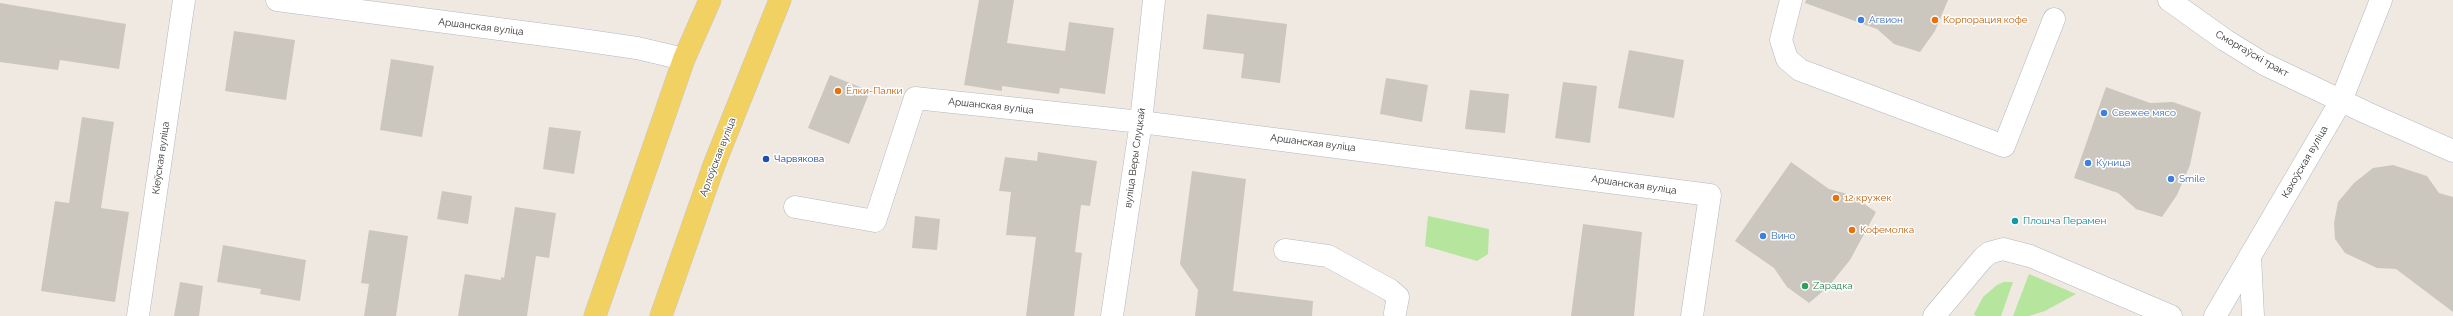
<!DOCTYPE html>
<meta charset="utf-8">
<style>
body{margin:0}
canvas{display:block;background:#efe9e1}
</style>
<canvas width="2453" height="316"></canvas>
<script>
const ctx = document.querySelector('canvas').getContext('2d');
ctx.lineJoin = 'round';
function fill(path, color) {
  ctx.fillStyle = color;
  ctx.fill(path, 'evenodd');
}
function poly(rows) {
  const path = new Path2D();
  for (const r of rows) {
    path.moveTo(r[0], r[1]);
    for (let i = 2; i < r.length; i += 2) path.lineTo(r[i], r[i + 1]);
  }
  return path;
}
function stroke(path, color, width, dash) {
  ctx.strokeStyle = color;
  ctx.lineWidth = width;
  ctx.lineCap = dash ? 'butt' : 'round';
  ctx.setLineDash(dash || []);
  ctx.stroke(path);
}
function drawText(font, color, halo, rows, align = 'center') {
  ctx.font = font + ' Raleway,sans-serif';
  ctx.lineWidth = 3;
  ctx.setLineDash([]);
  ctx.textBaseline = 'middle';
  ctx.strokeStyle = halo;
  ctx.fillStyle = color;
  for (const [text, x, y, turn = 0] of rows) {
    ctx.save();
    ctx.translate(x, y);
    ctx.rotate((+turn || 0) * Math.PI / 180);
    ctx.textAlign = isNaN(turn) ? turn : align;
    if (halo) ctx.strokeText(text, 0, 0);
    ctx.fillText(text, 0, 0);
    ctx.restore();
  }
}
fill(poly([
 [1428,216,1489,229,1488,254,1477,261,1425,246],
 [2029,274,2076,294,2045,311,2029,316,2013,316],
 [2004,282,2013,282,2001,316,1976,316,1974,314,1983,297,1997,285]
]), '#b6e59e');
fill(poly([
 [979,0,1014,0,1007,43,1065,51,1069,22,1114,28,1105,94,1060,88,1059,94,1002,86,1002,91,964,85],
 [1806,0,1948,0,1935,31,1920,52,1894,44,1877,29,1805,3],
 [0,3,126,24,119,69,60,60,58,70,0,62],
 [1207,14,1287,24,1280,83,1241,78,1244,54,1203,49],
 [234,31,295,40,286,100,225,91],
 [1629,50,1684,60,1674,118,1618,108],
 [391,59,434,66,422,137,380,130],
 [830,75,870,91,849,144,808,128],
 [1386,78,1428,85,1422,122,1380,114],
 [1563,82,1597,86,1590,143,1555,138],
 [2106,87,2150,103,2173,102,2201,112,2190,165,2177,195,2162,217,2136,209,2118,193,2074,178],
 [1470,90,1509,94,1505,133,1465,129],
 [82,117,114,122,101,208,129,212,115,302,41,291,55,201,69,203],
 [549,127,581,131,574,174,543,169],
 [1038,152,1097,161,1090,206,1081,205,1075,252,1082,253,1074,316,1026,316,1036,237,1006,235,1011,192,999,191,1005,157,1037,161],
 [1791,162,1829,189,1851,195,1876,212,1850,260,1829,286,1809,303,1787,287,1774,268,1735,241],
 [2393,165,2427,176,2439,193,2453,197,2453,312,2396,269,2377,268,2345,253,2335,239,2334,223,2338,202,2354,183,2373,168],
 [1192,171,1246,179,1233,291,1313,301,1312,316,1195,316,1198,290,1180,264],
 [442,191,472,196,468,224,437,219],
 [515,207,556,213,549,258,536,256,527,316,458,316,465,274,501,280,501,277,504,278],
 [915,216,940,219,937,250,912,248],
 [1583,224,1642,232,1634,316,1571,316],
 [369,230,408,236,396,316,364,316,369,284,361,283],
 [223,245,306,260,300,301,260,294,261,289,217,282],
 [180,282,203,286,199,316,174,316]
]), '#cbc7bf');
const minor = poly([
 [277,0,568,38,637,48,684,59],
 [1791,0,1781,40,1787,59,1800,70,2004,146,2054,19],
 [2169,0,2225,40,2264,64,2367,113,2453,151],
 [795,207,875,221,915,98,1141,122,1710,195,1692,316],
 [1285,250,1328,256,1390,290,1398,297,1395,313],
 [2250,256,2253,316],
 [138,316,184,0],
 [1112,316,1141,122,1154,0],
 [1934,316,1983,258,1989,253,2003,249,2030,256,2171,316],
 [2215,316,2341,101,2381,0]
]);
const major = poly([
 [595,316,684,59,710,0],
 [661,316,714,165,780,0]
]);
stroke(minor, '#b4b7c1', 23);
stroke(major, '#c9c9c9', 23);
stroke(minor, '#fff', 22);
stroke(major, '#f2d163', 22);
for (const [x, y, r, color] of [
 [1861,20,4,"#3f7fe0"],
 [1935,20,4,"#e8710a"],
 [838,91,4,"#e8710a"],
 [2104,113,4,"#3f7fe0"],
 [766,159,4,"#1a4fb4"],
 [2088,163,4,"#3f7fe0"],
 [2171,179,4,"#3f7fe0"],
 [1836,198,4,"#e8710a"],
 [2015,221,4,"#0f9aa8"],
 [1852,230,4,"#e8710a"],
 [1763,236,4,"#3f7fe0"],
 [1805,286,4,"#2e9e5b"]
]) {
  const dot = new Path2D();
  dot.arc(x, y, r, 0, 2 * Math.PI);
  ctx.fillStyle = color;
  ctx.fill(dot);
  stroke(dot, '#fff', 1.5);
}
drawText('10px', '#366cbe', '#fff', [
 ["Агвион",1869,20],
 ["Свежее мясо",2112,113],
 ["Куница",2096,163],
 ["Smile",2179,179],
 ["Вино",1771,236]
], 'left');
drawText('10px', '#c56008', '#fff', [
 ["Корпорация кофе",1943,20],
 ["Ёлки-Палки",846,91],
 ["12 кружек",1844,198],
 ["Кофемолка",1860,230]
], 'left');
drawText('10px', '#2e2e2e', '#fff', [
 ["Аршанская вуліца",481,27,7],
 ["Сморгаўскі тракт",2252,54,30],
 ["Аршанская вуліца",991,106,6],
 ["Аршанская вуліца",1313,143,7],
 ["Арлоўская вуліца",718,157,-69],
 ["Кіеўская вуліца",161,158,-82],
 ["вуліца Веры Слуцкай",1135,158,-82],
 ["Кахоўская вуліца",2305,162,-60],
 ["Аршанская вуліца",1634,185,8]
]);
drawText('10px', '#164399', '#fff', [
 ["Чарвякова",774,159]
], 'left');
drawText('10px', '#0d838f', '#fff', [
 ["Плошча Перамен",2023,221]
], 'left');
drawText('10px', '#27864d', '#fff', [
 ["Zарадка",1813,286]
], 'left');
</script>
